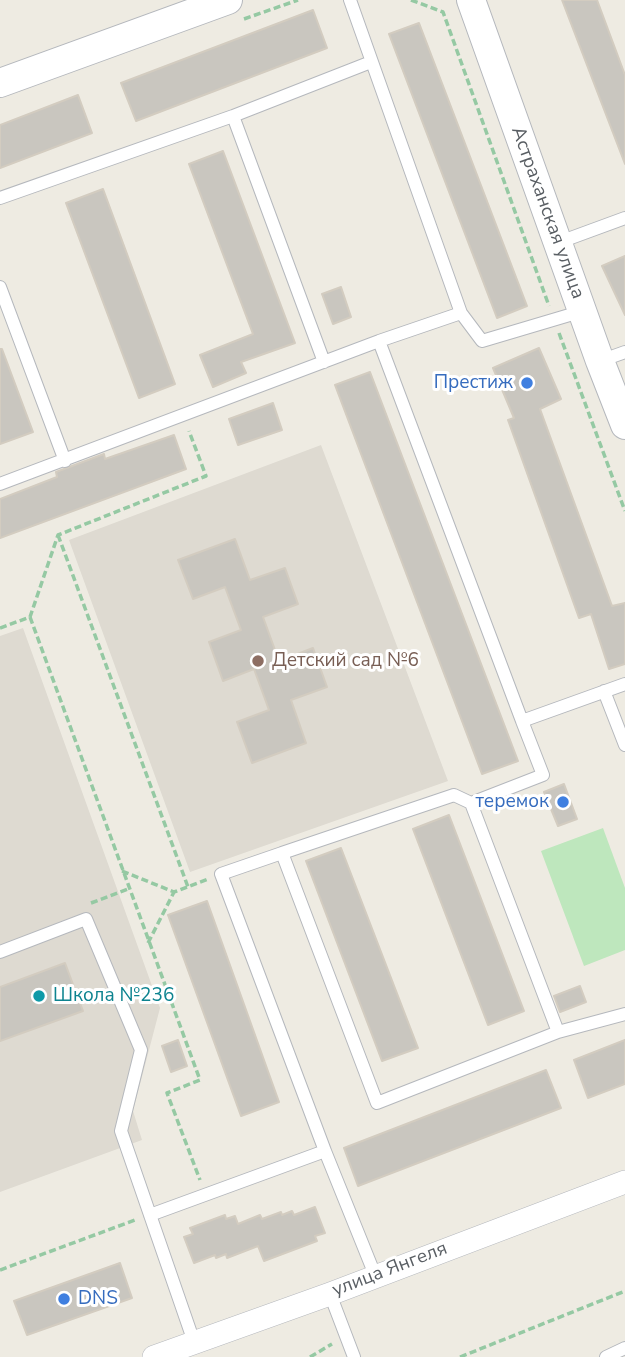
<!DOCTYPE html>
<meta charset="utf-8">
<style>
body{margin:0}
canvas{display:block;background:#eeebe2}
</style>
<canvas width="625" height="1357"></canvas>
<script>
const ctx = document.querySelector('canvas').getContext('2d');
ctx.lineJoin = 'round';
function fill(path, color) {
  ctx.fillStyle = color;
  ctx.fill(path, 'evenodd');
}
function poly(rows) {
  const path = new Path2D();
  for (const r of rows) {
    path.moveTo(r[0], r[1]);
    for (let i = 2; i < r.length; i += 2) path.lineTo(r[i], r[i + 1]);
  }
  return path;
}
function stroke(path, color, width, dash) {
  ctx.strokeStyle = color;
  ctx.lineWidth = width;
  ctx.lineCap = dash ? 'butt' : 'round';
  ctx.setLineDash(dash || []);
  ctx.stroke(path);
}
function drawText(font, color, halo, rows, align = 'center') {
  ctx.font = font + ' "Nunito Sans",sans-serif';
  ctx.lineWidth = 6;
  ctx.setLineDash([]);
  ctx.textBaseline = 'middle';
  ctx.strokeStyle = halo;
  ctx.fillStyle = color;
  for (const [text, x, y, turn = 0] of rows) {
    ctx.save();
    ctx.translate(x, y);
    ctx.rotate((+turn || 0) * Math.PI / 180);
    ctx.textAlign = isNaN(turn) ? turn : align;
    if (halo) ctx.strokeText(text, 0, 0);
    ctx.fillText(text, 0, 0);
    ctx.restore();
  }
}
fill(poly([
 [321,445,448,781,190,872,69,540],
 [23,628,160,1008,133,1111,142,1140,0,1192,0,636]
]), '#dedad1');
fill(poly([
 [603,828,625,888,625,950,584,966,541,851]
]), '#bee7bd');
const building = poly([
 [562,0,597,0,625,75,625,164,562,0],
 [313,10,327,48,136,121,121,83,313,10],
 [419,23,527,306,497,318,389,34,419,23],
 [78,95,92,133,0,168,0,125,78,95],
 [223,151,295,343,241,362,246,373,213,387,200,355,253,334,189,164,223,151],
 [103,189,175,384,139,398,66,203,103,189],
 [625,256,625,315,602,266,625,256],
 [341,287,351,317,333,324,322,294,341,287],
 [539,348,561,399,540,409,612,606,625,603,625,664,609,669,591,614,579,618,508,420,514,418,493,368,539,348],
 [0,349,2,349,33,432,0,444,0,349],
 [370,372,518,761,482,774,335,385,370,372],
 [273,403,282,430,238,445,229,419,273,403],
 [174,435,186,469,0,538,0,499,57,477,56,472,104,454,105,459,174,435],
 [235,539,250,580,285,568,298,604,263,617,279,661,313,648,327,687,291,700,306,743,252,763,237,722,269,710,254,669,223,681,209,642,241,630,225,587,193,599,178,560,235,539],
 [564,784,577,819,558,826,544,792,564,784],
 [449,815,524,1011,488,1025,413,829,449,815],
 [341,848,418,1048,382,1061,306,861,341,848],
 [207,901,279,1102,241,1116,168,915,207,901],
 [65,963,83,1011,0,1041,0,987,65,963],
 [580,986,586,1002,560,1012,554,996,580,986],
 [178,1040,187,1066,171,1072,162,1046,178,1040],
 [625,1040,625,1084,588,1098,574,1060,625,1040],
 [546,1070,561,1108,358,1186,344,1148,546,1070],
 [315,1207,325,1233,315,1236,317,1241,264,1261,258,1246,227,1258,226,1254,216,1258,215,1255,194,1263,184,1237,193,1234,190,1228,225,1215,226,1219,235,1216,238,1224,260,1215,262,1219,281,1212,282,1215,292,1211,294,1215,315,1207],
 [120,1263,132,1298,27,1335,14,1301,120,1263]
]);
fill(building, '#c9c6bf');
stroke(building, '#d3ccc0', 2);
const service = poly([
 [350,0,461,313],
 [233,116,324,362],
 [0,198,233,116,371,62],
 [557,243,625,218],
 [0,287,65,461],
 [600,361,625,352],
 [0,484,379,341],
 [604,691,625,745],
 [522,721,379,341,461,313,482,341,583,311],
 [282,853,454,795,471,803],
 [0,952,86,919,141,1050,121,1131,194,1342],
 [558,1032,625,1014],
 [325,1151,221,874,282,853,377,1103,558,1032,471,803,543,775,522,721,625,684],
 [150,1215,325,1151,375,1275],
 [330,1294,354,1357],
 [606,1357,625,1348]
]);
const minor = poly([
 [154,1357,330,1294,625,1182]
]);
const tertiary = poly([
 [471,0,600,361,625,425],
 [0,83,228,0]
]);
stroke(service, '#b5b8bd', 14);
stroke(minor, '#b5b8bd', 24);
stroke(tertiary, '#b5b8bd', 30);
stroke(poly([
 [411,0,443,12,549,306],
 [244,19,298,0],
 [559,333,625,511],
 [58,535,188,887],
 [30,617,200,1080,167,1093,200,1180],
 [0,628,30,617,58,535,206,476,189,431],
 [122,871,174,892,208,879],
 [91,903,128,889],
 [148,943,174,892],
 [0,1270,135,1220],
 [310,1357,332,1344],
 [460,1357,625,1291]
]), '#95c9a3', 3.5, [7, 3.5]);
stroke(service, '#fff', 12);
stroke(minor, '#fff', 23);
stroke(tertiary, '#fff', 28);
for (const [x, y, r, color] of [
 [527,383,7,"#3f7fe0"],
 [258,661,7,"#8d6e63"],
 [563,802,7,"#3f7fe0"],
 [39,996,7,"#0f9aa8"],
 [64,1299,7,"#3f7fe0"]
]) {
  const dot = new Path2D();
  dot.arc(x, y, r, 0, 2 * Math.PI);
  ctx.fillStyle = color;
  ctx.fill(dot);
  stroke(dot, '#fff', 2.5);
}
drawText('19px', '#5a5f64', '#fff', [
 ["Астраханская улица",547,213,70],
 ["улица Янгеля",390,1270,-21]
]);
drawText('19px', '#366cbe', '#fff', [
 ["Престиж",513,383],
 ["теремок",549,802],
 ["DNS",78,1299,"left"]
], 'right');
drawText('19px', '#785e54', '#fff', [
 ["Детский сад №6",272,661]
], 'left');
drawText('19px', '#0d838f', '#fff', [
 ["Школа №236",53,996]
], 'left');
</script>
